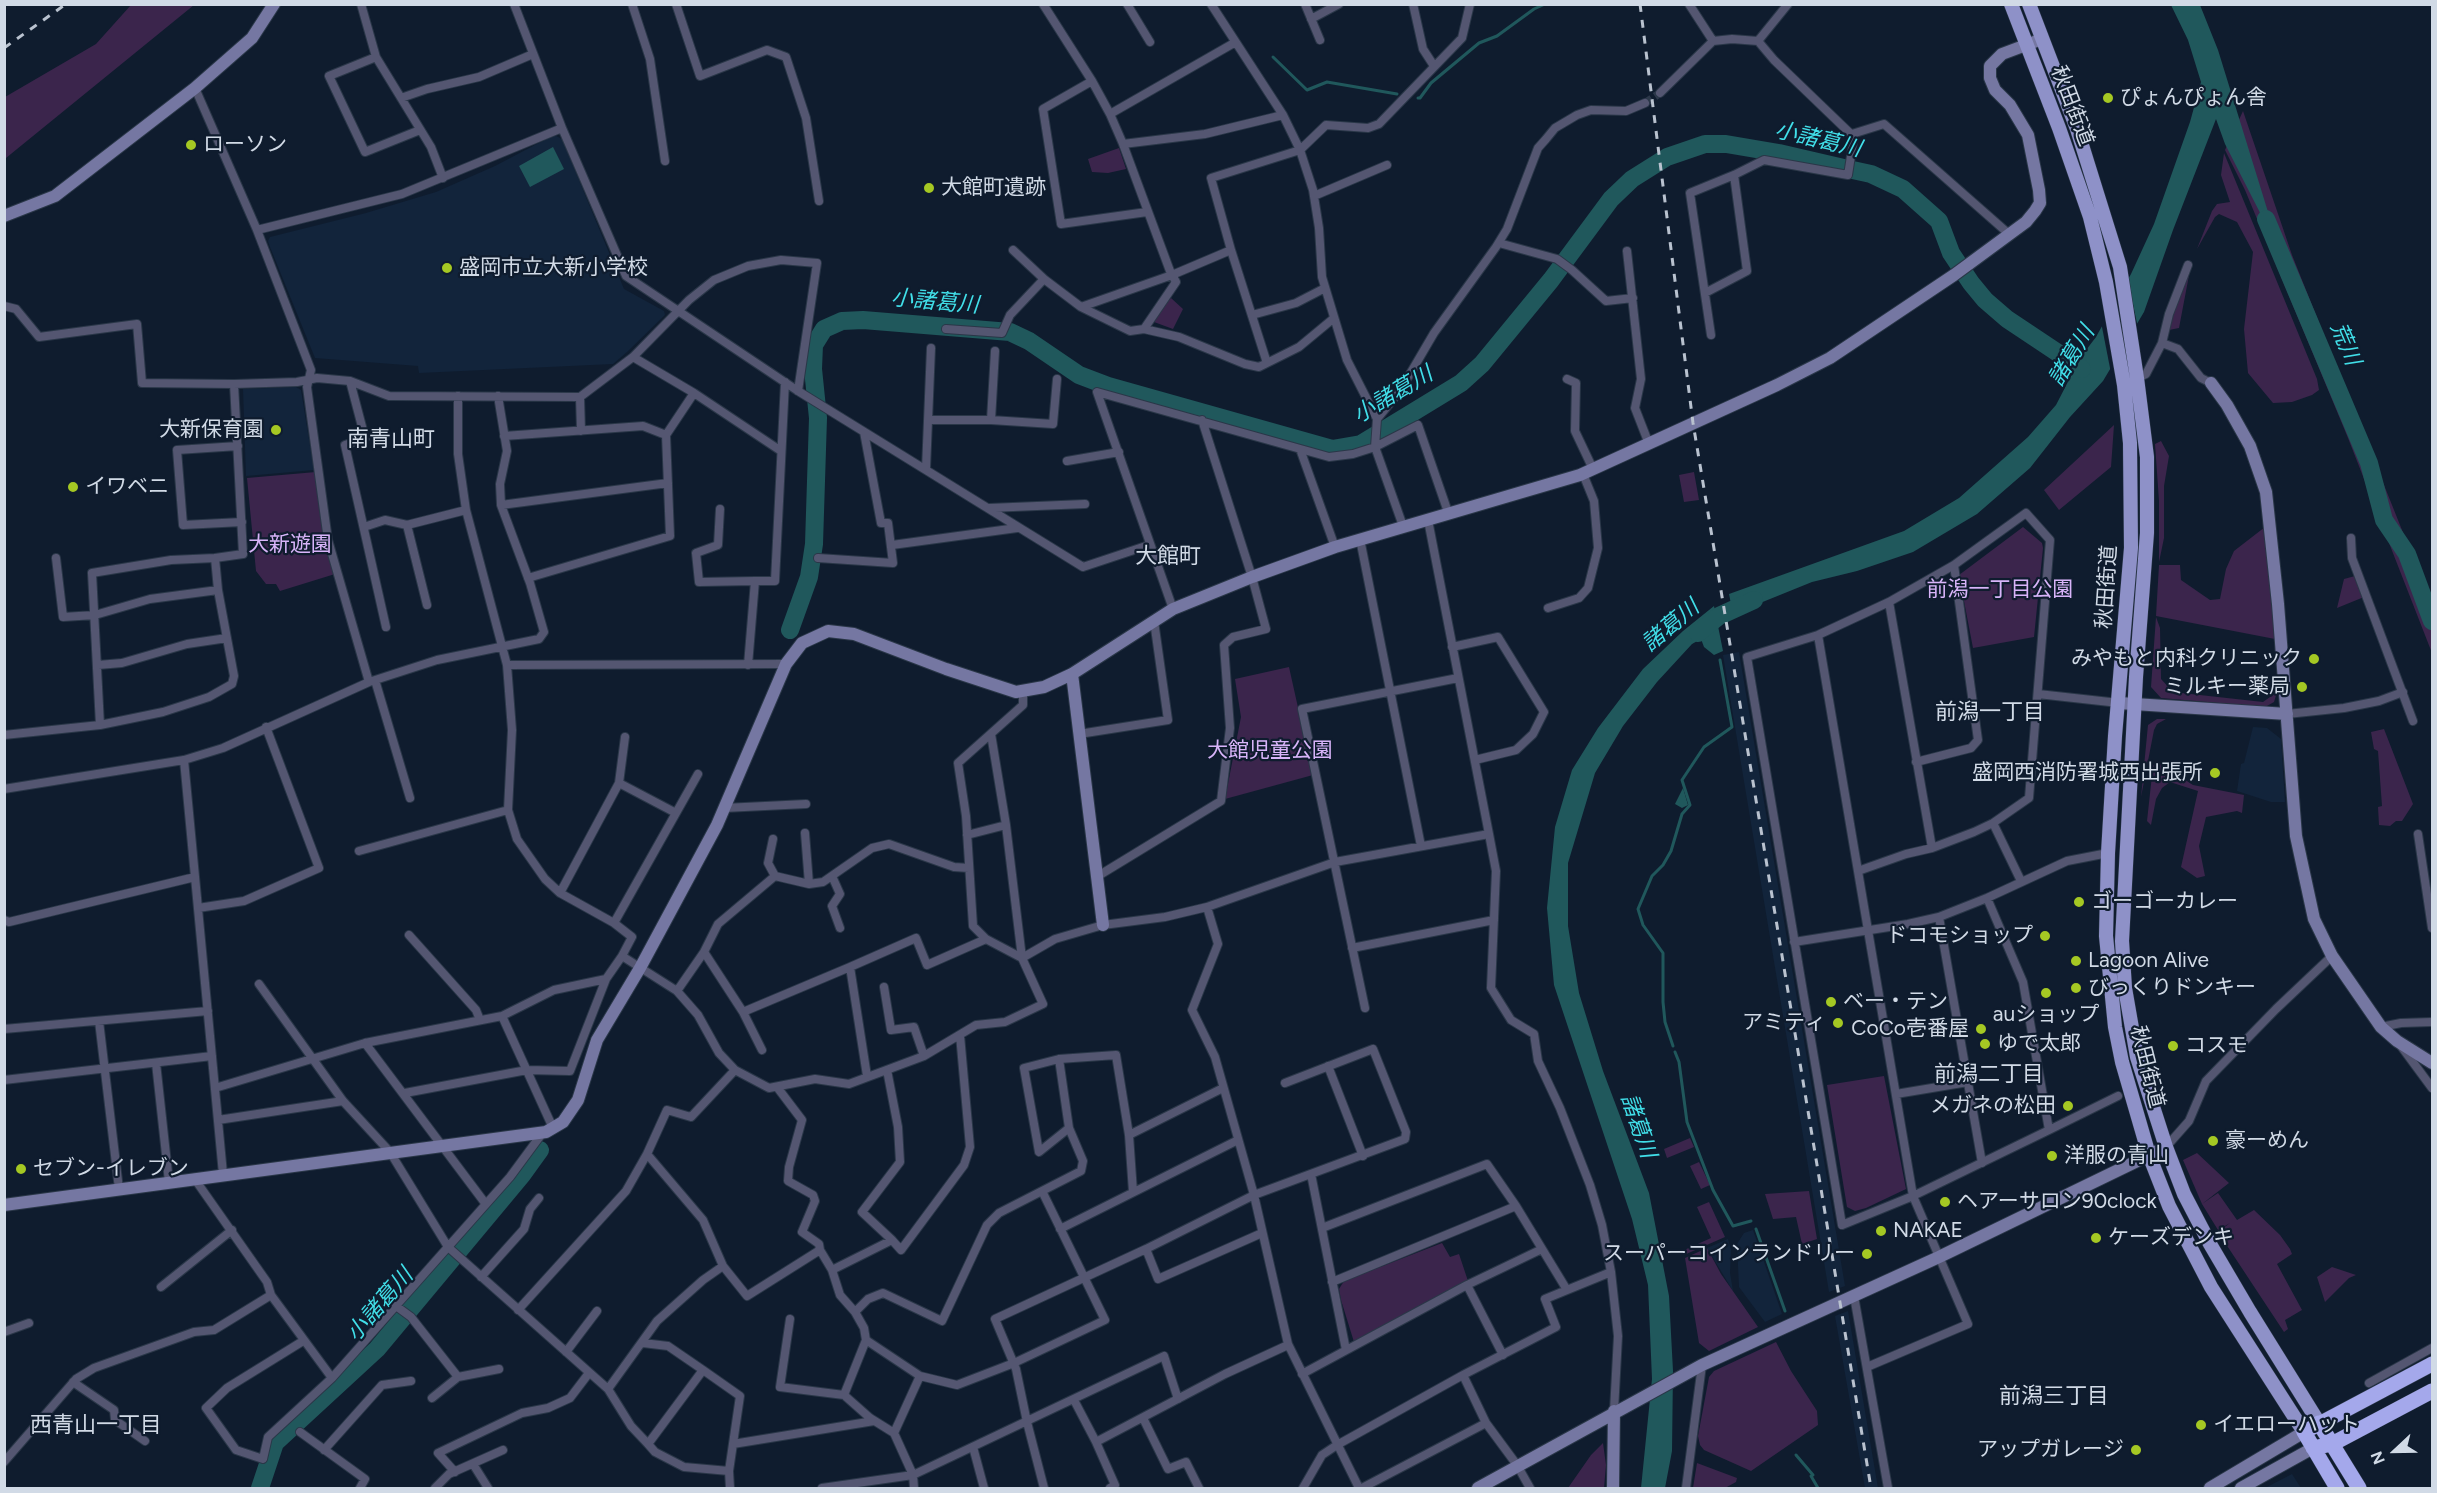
<!DOCTYPE html>
<meta charset="utf-8">
<style>
body{margin:0}
#map{position:relative;width:2437px;height:1493px;overflow:hidden;background:#0f1c2e;font-family:Figtree,sans-serif}
canvas{display:block}
.frame{position:absolute;inset:0;border:6px solid #d1dae6;pointer-events:none}
.north{position:absolute;left:2365px;top:1421px;width:60px;height:60px;-webkit-text-stroke:4px #0f1c2e;paint-order:stroke;rotate:248deg;font-size:16px;font-weight:700;line-height:24px;text-align:center;color:#d1dae6}
.north::after{content:'';display:block;margin:auto;width:21px;height:27px;background:#d1dae6;clip-path:polygon(50% 0,100% 100%,50% 72%,0 100%)}
</style>
<div id="map">
<canvas width="2437" height="1493"></canvas>
<div class="frame"></div>
<div class="north">N</div>
</div>
<script>
const ctx = document.querySelector('canvas').getContext('2d');
ctx.lineJoin = 'round';
function fill(path, color) {
  ctx.fillStyle = color;
  ctx.fill(path, 'evenodd');
}
function poly(rows) {
  const path = new Path2D();
  for (const r of rows) {
    path.moveTo(r[0], r[1]);
    for (let i = 2; i < r.length; i += 2) path.lineTo(r[i], r[i + 1]);
  }
  return path;
}
function stroke(path, color, width, dash) {
  ctx.strokeStyle = color;
  ctx.lineWidth = width;
  ctx.lineCap = dash ? 'butt' : 'round';
  ctx.setLineDash(dash || []);
  ctx.stroke(path);
}
function drawText(font, color, halo, rows, align = 'center') {
  ctx.font = font + ' Figtree,"Noto Sans JP",sans-serif';
  ctx.lineWidth = 4.5;
  ctx.setLineDash([]);
  ctx.textBaseline = 'middle';
  ctx.strokeStyle = halo;
  ctx.fillStyle = color;
  for (const [text, x, y, turn = 0] of rows) {
    ctx.save();
    ctx.translate(x, y);
    ctx.rotate((+turn || 0) * Math.PI / 180);
    ctx.textAlign = isNaN(turn) ? turn : align;
    if (halo) ctx.strokeText(text, 0, 0);
    ctx.fillText(text, 0, 0);
    ctx.restore();
  }
}
fill(poly([
 [554,135,562,139,624,289,664,311,665,315,627,352,613,364,419,373,418,366,315,358,270,247,268,241,270,237,366,213,436,192,495,166],
 [296,387,301,390,314,470,246,476,243,389],
 [1739,652,1845,1286,1829,1292,1723,655],
 [2253,727,2267,728,2281,739,2285,802,2271,802,2237,791,2241,764,2244,763],
 [1753,1230,1782,1314,1765,1322,1739,1287,1737,1244,1744,1233],
 [1728,1239,1731,1250,1730,1273,1733,1291,1707,1248],
 [1848,1311,1878,1488,1865,1488,1835,1316],
 [2292,1474,2301,1488,2265,1488]
]), '#12243b');
fill(poly([
 [131,5,194,5,6,158,5,97,96,44],
 [2243,111,2292,255,2432,605,2432,653,2348,438,2245,190,2225,150],
 [1119,148,1126,169,1108,173,1092,172,1088,159],
 [2224,153,2317,379,2319,390,2312,395,2292,402,2273,403,2248,373,2244,329,2253,252,2237,222,2219,214,2215,217,2197,249,2212,211,2217,204,2230,202,2221,175],
 [2190,270,2179,328,2169,330,2172,316],
 [1171,298,1183,309,1173,329,1154,322,1164,304],
 [2114,425,2111,467,2059,510,2044,490],
 [2161,441,2169,456,2164,486,2164,538,2159,562,2159,501,2155,444],
 [316,472,335,574,280,591,276,584,266,584,256,571,247,478],
 [1694,472,1699,500,1684,502,1679,475],
 [2023,527,2042,543,2043,548,2034,637,1973,648,1959,575],
 [2265,527,2275,639,2156,616,2159,565,2180,565,2181,580,2210,600,2220,599,2226,569,2234,551],
 [2355,576,2364,597,2337,608,2344,579],
 [2156,617,2160,628,2161,679,2173,692,2263,702,2277,692,2274,702,2265,707,2161,698,2151,687],
 [1289,667,1313,775,1225,799,1241,717,1235,679],
 [2157,719,2166,719,2157,724,2154,730,2141,797,2148,725],
 [2384,729,2413,804,2402,821,2396,821,2390,826,2379,825,2378,807,2382,806,2378,751,2374,749,2371,732],
 [2156,761,2193,785,2244,795,2242,813,2237,811,2206,817,2199,846,2205,876,2197,878,2181,867,2198,791,2170,782,2162,788,2156,799,2151,825,2147,821,2153,766],
 [1884,1076,1906,1189,1866,1208,1855,1211,1847,1207,1827,1085],
 [1690,1138,1694,1147,1667,1158,1664,1149],
 [2197,1153,2229,1183,2202,1204,2183,1160],
 [1699,1162,1710,1185,1701,1189,1690,1166],
 [1809,1191,1817,1239,1802,1244,1796,1217,1773,1219,1765,1194],
 [2218,1193,2237,1220,2254,1210,2280,1235,2290,1249,2292,1254,2277,1264,2302,1310,2285,1320,2288,1329,2284,1332,2218,1232,2230,1223,2218,1230,2202,1204],
 [1709,1202,1725,1237,1684,1255,1682,1251,1711,1238,1697,1207],
 [1442,1243,1450,1257,1459,1254,1468,1281,1354,1342,1341,1300,1339,1289,1344,1281],
 [1707,1248,1721,1274,1758,1327,1709,1351,1699,1343,1685,1258],
 [2332,1267,2356,1275,2349,1278,2325,1302,2317,1277],
 [1776,1342,1791,1371,1817,1411,1818,1425,1751,1471,1704,1450,1700,1445,1698,1436,1709,1377,1714,1371],
 [1603,1443,1606,1465,1604,1488,1568,1488,1591,1455],
 [1697,1463,1737,1478,1736,1482,1725,1488,1693,1488]
]), '#3b254c');
fill(poly([
 [2171,5,2200,5,2218,50,2281,254,2225,144,2216,119,2173,230,2144,312,2103,381,2070,417,2030,468,1977,514,1913,552,1857,571,1812,582,1733,614,1729,594,1904,531,1959,498,2028,437,2056,405,2072,374,2058,363,2065,351,2080,358,2096,337,2131,274,2154,224,2190,122,2201,82,2188,40],
 [553,147,564,169,530,187,519,166],
 [1714,606,1723,651,1714,655,1704,647,1701,639,1692,644,1657,682,1623,726,1595,773,1568,863,1568,926,1579,993,1603,1071,1649,1193,1669,1296,1673,1371,1672,1451,1665,1488,1641,1488,1652,1379,1648,1285,1632,1219,1554,985,1547,908,1555,827,1572,770,1598,728,1643,669,1683,631],
 [1683,788,1688,805,1682,808,1675,804]
]), '#20585c');
fill(poly([
 [2127,276,2138,328,2111,373,2101,322]
]), '#0f1c2e');
stroke(poly([
 [1273,57,1307,90,1327,82,1397,94],
 [1418,98,1420,98,1431,83,1479,43,1497,36,1534,9,1545,4],
 [1673,1046,1665,1022,1663,1002,1663,953,1643,925,1638,909,1652,876,1663,865,1671,851,1682,814,1690,805,1682,780,1704,747,1732,727,1720,660],
 [1675,1052,1679,1062,1687,1122,1713,1190,1733,1226,1751,1221],
 [1756,1229,1785,1311],
 [1796,1455,1813,1475,1811,1476,1818,1488]
]), '#20585c', 3);
stroke(poly([
 [2266,219,2369,463,2384,520,2407,554,2432,621],
 [790,630,809,577,814,544,818,418,813,369,814,345,824,329,842,321,863,320,1010,332,1029,341,1079,375,1108,386,1332,449,1361,444,1461,383,1482,364,1551,280,1611,199,1632,179,1667,157,1705,144,1726,144,1779,153,1848,169,1871,174,1903,189,1939,221,1951,253,1971,283,1985,300,2007,319,2082,369],
 [1698,633,1719,616,1754,600],
 [260,1488,275,1443,377,1349,522,1175,540,1150]
]), '#20585c', 18);
stroke(poly([
 [1645,103,1660,93]
]), '#2c384a', 8, [8, 4]);
const street = poly([
 [361,4,376,57,431,147,443,178],
 [514,4,562,128,626,276,798,391,1083,567,1149,545],
 [632,4,650,59,665,161],
 [676,4,700,76,767,50,786,57,806,118,819,201],
 [1043,4,1092,81,1110,114,1123,144,1205,134,1283,115],
 [1127,4,1150,42],
 [1211,4,1283,115,1300,150,1313,190,1319,228,1322,277,1347,360,1377,419],
 [1305,4,1320,40],
 [1413,4,1423,49,1434,66],
 [1689,4,1713,41],
 [1311,19,1339,4],
 [1758,41,1788,4],
 [376,57,329,76,365,152,420,130],
 [1092,81,1043,109,1061,224,1147,212],
 [195,88,257,230,311,370,307,387,328,540,369,682],
 [1660,93,1713,41,1732,39,1758,41,1774,60,1854,137,1848,175,1764,160,1734,175,1690,193,1711,335],
 [401,98,427,89,479,77,533,54],
 [1110,114,1234,43],
 [1852,134,1884,124,2009,234],
 [1314,196,1387,165],
 [257,230,402,194,562,128],
 [1499,243,1557,259,1572,270,1606,301,1633,298],
 [1013,250,1044,279,1081,307,1130,331,1144,329,1176,282,1170,271,1123,144],
 [1627,251,1641,379,1635,408,1649,444],
 [1705,293,1747,271,1734,175],
 [4,306,16,309,39,337,137,324,142,383,234,384,297,382,317,378,350,381,389,396,580,397,633,357,689,300,714,280,748,266,781,260,817,263,798,391],
 [1081,307,1172,275,1231,250,1211,178,1300,150,1326,125,1368,128,1379,124,1462,38,1470,4],
 [1252,315,1296,303,1325,288],
 [946,329,1002,333,1010,315,1044,279],
 [1144,329,1179,337,1245,364,1259,367,1267,363,1231,250],
 [2162,343,2169,314,2188,265],
 [633,357,694,393,781,451],
 [1267,363,1299,347,1334,318],
 [2137,378,2146,374,2162,343,2178,349,2201,378,2211,383],
 [1567,379,1576,383,1575,431,1593,469],
 [350,381,365,438,345,445,386,627],
 [580,397,581,431],
 [929,420,991,420,1053,424,1057,379],
 [991,420,995,351],
 [504,436,643,426,666,435],
 [238,446,177,450,183,525,242,522],
 [1300,449,1335,547],
 [1067,461,1119,452],
 [926,469,931,348],
 [501,505,668,483],
 [989,508,1085,504],
 [720,509,718,545,696,553,699,582,755,581,748,665],
 [407,525,427,605],
 [1403,526,1375,447,1377,419,1400,391,1434,333,1496,247,1507,229,1538,148,1546,139,1555,128,1577,115,1591,110,1626,111,1645,103],
 [364,527,385,520,407,525,466,510],
 [2351,538,2352,558,2413,721],
 [1360,539,1421,846],
 [892,545,1017,528],
 [56,558,63,617,95,615,150,599,218,590],
 [215,558,243,554,234,384],
 [818,558,893,563,888,523,881,523,864,432],
 [528,578,670,536,666,435,694,393],
 [755,581,775,581,785,382],
 [1889,602,1932,848],
 [1548,608,1579,598,1588,588,1598,548,1594,501,1583,474],
 [1173,609,1097,392,1329,457,1353,454,1375,447,1418,425,1449,515],
 [1818,635,1913,1196,1968,1324,1867,1367],
 [1452,647,1498,637,1544,712,1533,734,1516,750,1475,760],
 [98,665,122,663,187,644,227,638],
 [507,665,786,664],
 [375,680,410,798],
 [2038,694,2119,703],
 [2287,714,2344,708,2379,701,2403,692],
 [991,734,1006,825,1022,958],
 [1079,734,1168,720,1154,621],
 [4,735,100,725,163,712,209,697,232,684,234,676,218,590,215,558,171,560,92,573,100,725],
 [184,760,223,1174],
 [1916,762,1971,748,1978,740,1954,565],
 [619,783,676,813],
 [4,789,184,760,223,748,369,682,437,660,539,639,544,632,530,583,501,505,500,484,507,451,498,396],
 [724,808,806,804],
 [1993,823,2021,881],
 [805,833,809,884],
 [1489,834,1496,871,1491,988,1511,1020,1534,1034,1538,1061,1560,1108,1590,1185,1602,1225,1611,1272,1618,1336,1614,1411],
 [2418,834,2432,928],
 [967,835,1006,825],
 [773,839,768,863,775,876,718,924,704,952,743,1012,850,967,867,1076],
 [359,851,508,810],
 [1858,871,1906,854,1932,848,1974,832,1993,823,2029,798,2050,540,2026,513,1954,565,1889,602,1818,635,1747,657,1842,1225,1913,1196,2049,1130,2023,982,1987,898],
 [775,876,809,884,823,882,872,848,889,844,954,867,969,868],
 [832,876,840,894,832,906,840,928],
 [1098,876,1221,801,1230,728,1224,645,1233,637,1266,629,1252,577,1202,420],
 [560,893,619,783,625,737],
 [1207,907,1218,944,1192,1010,1215,1057,1254,1195,1288,1344,1359,1488],
 [198,908,244,901,319,868,266,727],
 [1939,917,1982,1163],
 [4,920,9,922,195,877],
 [614,923,698,774],
 [409,935,476,1010,480,1020],
 [986,939,973,926,966,816,958,763,1023,705,1023,692],
 [1794,942,1908,924,1939,917,1987,898,2067,861,2108,853],
 [1352,948,1494,920],
 [622,956,677,991,698,1015,719,1053,735,1070,769,1088,815,1079,849,1084,924,1056,976,1025,1005,1022,1043,1004,1022,958,1055,939,1103,925,1165,917,1207,907,1335,862,1489,834,1428,520],
 [850,967,916,938,927,965,986,939,1022,958],
 [259,984,343,1101,390,1152,448,1247,608,1389,631,1426,648,1444,703,1370,668,1346,643,1343],
 [884,987,891,1030,914,1027,924,1056],
 [677,991,704,952],
 [1365,1008,1302,709,1458,678],
 [743,1012,762,1050],
 [502,1016,553,1128],
 [99,1021,119,1189],
 [2381,1027,2401,1023,2432,1022],
 [4,1029,208,1011],
 [365,1043,485,1203],
 [2401,1046,2432,1088],
 [1059,1059,1069,1128],
 [156,1063,169,1182],
 [1328,1066,1363,1156],
 [887,1070,898,1127,900,1162,862,1212,892,1240],
 [4,1080,212,1056],
 [777,1087,802,1120,789,1167,788,1181,813,1195,815,1201,802,1232,819,1244,820,1250],
 [215,1088,365,1043,502,1016,554,990,606,979,622,956,632,937,614,923,560,893,545,879,517,839,508,810,512,730,507,665,466,510,458,454,458,396],
 [405,1093,527,1070,570,1071,606,979],
 [1896,1094,1968,1082],
 [218,1120,343,1101],
 [2049,1130,2118,1096],
 [1129,1135,1223,1088],
 [2166,1147,2189,1121,2206,1081,2276,1009,2332,956],
 [1311,1174,1346,1350],
 [194,1178,267,1282,271,1295,332,1378,510,1177,541,1135],
 [1322,1228,1487,1164,1516,1206,1567,1290],
 [1060,1229,1238,1140],
 [1146,1249,1158,1279,1262,1233],
 [723,1266,703,1220,647,1154,667,1110,691,1117,735,1070],
 [832,1270,892,1240,901,1250,964,1165,970,1147,960,1035],
 [481,1277,524,1229,530,1209,539,1198],
 [1332,1282,1516,1206],
 [1467,1285,1503,1355],
 [161,1287,232,1230],
 [1854,1296,1888,1488],
 [396,1306,411,1317,458,1377,499,1369],
 [518,1310,626,1191,647,1154],
 [855,1312,868,1299,883,1293,942,1321,987,1225,999,1213,1081,1171,1083,1161,1069,1128,1039,1152,1024,1068,1059,1059,1116,1055,1129,1135,1133,1192],
 [790,1319,780,1387,844,1395],
 [4,1332,29,1323],
 [866,1340,920,1376,957,1385,1014,1363,1105,1320,1042,1191],
 [303,1341,227,1388,206,1408,236,1450,263,1459,268,1437,332,1378],
 [566,1352,597,1311],
 [703,1370,740,1396,729,1471],
 [1302,1374,1467,1285,1542,1249],
 [1463,1375,1486,1423,1517,1465,1530,1488],
 [73,1382,114,1410,115,1420,145,1441],
 [2369,1383,2432,1348],
 [608,1389,657,1321,703,1280,723,1266,747,1296,820,1250,832,1270,840,1295,855,1312,864,1328,866,1340,844,1395,870,1418,894,1433,913,1475,914,1488],
 [432,1398,458,1377],
 [1074,1400,1096,1442],
 [1143,1418,1168,1469,1186,1462,1199,1488],
 [300,1432,365,1479,360,1488],
 [894,1433,920,1376],
 [648,1444,655,1452,684,1467,729,1471,730,1488],
 [733,1444,874,1421],
 [973,1447,984,1488],
 [324,1450,382,1385,411,1381],
 [4,1462,76,1379,94,1368,194,1332,214,1330,271,1295],
 [473,1464,488,1488],
 [455,1472,438,1453,522,1413,548,1408,570,1398,589,1373],
 [435,1488,449,1474,503,1450],
 [822,1488,913,1475,1164,1356,1178,1399],
 [1044,1488,1027,1422,1016,1369,995,1319,1146,1249,1254,1195,1405,1139,1406,1132,1373,1049,1285,1083],
 [1110,1488,1115,1485,1096,1442,1225,1374,1288,1345],
 [1303,1488,1322,1455,1337,1445,1463,1375,1556,1327,1545,1299,1611,1272],
 [1362,1488,1486,1423],
 [1686,1488,1702,1365]
]);
const secondary = poly([
 [4,216,55,196,195,88,252,38,274,4],
 [2211,383,2227,405,2250,446,2266,492,2278,604,2296,836,2314,919,2332,956,2381,1027,2397,1041,2432,1063],
 [1072,674,1103,925],
 [2119,703,2287,714],
 [4,1205,546,1132,563,1122,578,1100,597,1040,640,968,717,825,786,664,802,643,828,631,854,634,946,669,1016,692,1044,687,1072,674,1173,609,1252,577,1335,547,1580,475,1777,385,1830,358,1954,275,2026,222,2035,211,2040,203,2039,190,2028,135,2010,105,1995,90,1990,78,1990,66,2002,54,2042,39],
 [1478,1488,1702,1365,1939,1257,2166,1147],
 [1613,1488,1614,1411],
 [2210,1488,2304,1432],
 [2241,1488,2313,1448]
]);
const primary = poly([
 [2011,4,2059,128,2090,217,2106,282,2124,385,2130,443,2131,548,2115,736,2108,853,2106,936,2115,1027,2122,1062,2149,1155,2169,1206,2211,1287,2304,1432],
 [2029,4,2077,129,2120,267,2137,378,2147,457,2147,533,2136,677,2122,941,2125,988,2137,1057,2166,1147,2184,1194,2210,1244,2250,1312,2319,1423]
]);
const highway = poly([
 [2319,1423,2359,1488],
 [2313,1448,2332,1444,2432,1391],
 [2337,1488,2304,1432,2432,1364]
]);
stroke(street, '#2a3748', 10);
stroke(secondary, '#2a3748', 14);
stroke(primary, '#2a3748', 15);
stroke(highway, '#2a3748', 16);
stroke(street, '#545671', 8);
stroke(secondary, '#7577a2', 12);
stroke(primary, '#8e91c8', 14);
stroke(highway, '#a4a8eb', 15);
stroke(poly([
 [1640,4,1693,423,1871,1488],
 [4,48,66,4]
]), '#b9c2cf', 3, [8, 8]);
for (const [x, y, r, color] of [
 [2108,98,6,"#a5c823"],
 [191,145,6,"#a5c823"],
 [929,188,6,"#a5c823"],
 [447,268,6,"#a5c823"],
 [276,430,6,"#a5c823"],
 [73,487,6,"#a5c823"],
 [2314,659,6,"#a5c823"],
 [2302,687,6,"#a5c823"],
 [2215,773,6,"#a5c823"],
 [2079,902,6,"#a5c823"],
 [2045,936,6,"#a5c823"],
 [2076,961,6,"#a5c823"],
 [2076,988,6,"#a5c823"],
 [2046,993,6,"#a5c823"],
 [1831,1002,6,"#a5c823"],
 [1838,1023,6,"#a5c823"],
 [1981,1029,6,"#a5c823"],
 [1985,1044,6,"#a5c823"],
 [2173,1046,6,"#a5c823"],
 [2068,1106,6,"#a5c823"],
 [2213,1141,6,"#a5c823"],
 [2052,1156,6,"#a5c823"],
 [21,1169,6,"#a5c823"],
 [1945,1202,6,"#a5c823"],
 [1881,1231,6,"#a5c823"],
 [2096,1238,6,"#a5c823"],
 [1867,1254,6,"#a5c823"],
 [2201,1425,6,"#a5c823"],
 [2136,1450,6,"#a5c823"]
]) {
  const dot = new Path2D();
  dot.arc(x, y, r, 0, 2 * Math.PI);
  ctx.fillStyle = color;
  ctx.fill(dot);
  stroke(dot, '#0f1c2e', 2);
}
drawText('21px', '#d1dae6', '#0f1c2e', [
 ["ぴょんぴょん舎",2120,98],
 ["ローソン",203,145],
 ["大館町遺跡",941,188],
 ["盛岡市立大新小学校",459,268],
 ["大新保育園",264,430,"right"],
 ["イワベニ",85,487],
 ["みやもと内科クリニック",2302,659,"right"],
 ["ミルキー薬局",2290,687,"right"],
 ["盛岡西消防署城西出張所",2203,773,"right"],
 ["ゴーゴーカレー",2091,902],
 ["ドコモショップ",2033,936,"right"],
 ["Lagoon Alive",2088,961],
 ["びっくりドンキー",2088,988],
 ["ベー・テン",1843,1002],
 ["auショップ",2046,1015,"center"],
 ["アミティ",1826,1023,"right"],
 ["CoCo壱番屋",1969,1029,"right"],
 ["ゆで太郎",1997,1044],
 ["コスモ",2185,1046],
 ["メガネの松田",2056,1106,"right"],
 ["豪ーめん",2225,1141],
 ["洋服の青山",2064,1156],
 ["セブン-イレブン",33,1169],
 ["ヘアーサロン90clock",1957,1202],
 ["NAKAE",1893,1231],
 ["ケーズデンキ",2108,1238],
 ["スーパーコインランドリー",1855,1254,"right"],
 ["イエローハット",2213,1425],
 ["アップガレージ",2124,1450,"right"]
], 'left');
drawText('21px', '#d1dae6', '#0f1c2e', [
 ["秋田街道",2072,106,69],
 ["秋田街道",2107,587,-86],
 ["秋田街道",2147,1067,76]
]);
drawText('21px', '#d8b4f9', '#0f1c2e', [
 ["大新遊園",290,545],
 ["前潟一丁目公園",2000,590],
 ["大館児童公園",1270,751]
]);
drawText('italic 22px', '#41dfe9', '#0f1c2e', [
 ["小諸葛川",1818,140,13],
 ["小諸葛川",935,302,5],
 ["荒川",2345,344,67],
 ["諸葛川",2072,356,-59],
 ["小諸葛川",1393,395,-31],
 ["諸葛川",1671,626,-40],
 ["諸葛川",1638,1126,71],
 ["小諸葛川",380,1305,-49]
]);
drawText('22px', '#d1dae6', '#0f1c2e', [
 ["南青山町",391,440],
 ["大館町",1168,557],
 ["前潟一丁目",1990,713],
 ["前潟二丁目",1989,1075],
 ["前潟三丁目",2054,1397],
 ["西青山一丁目",96,1426]
]);
</script>
